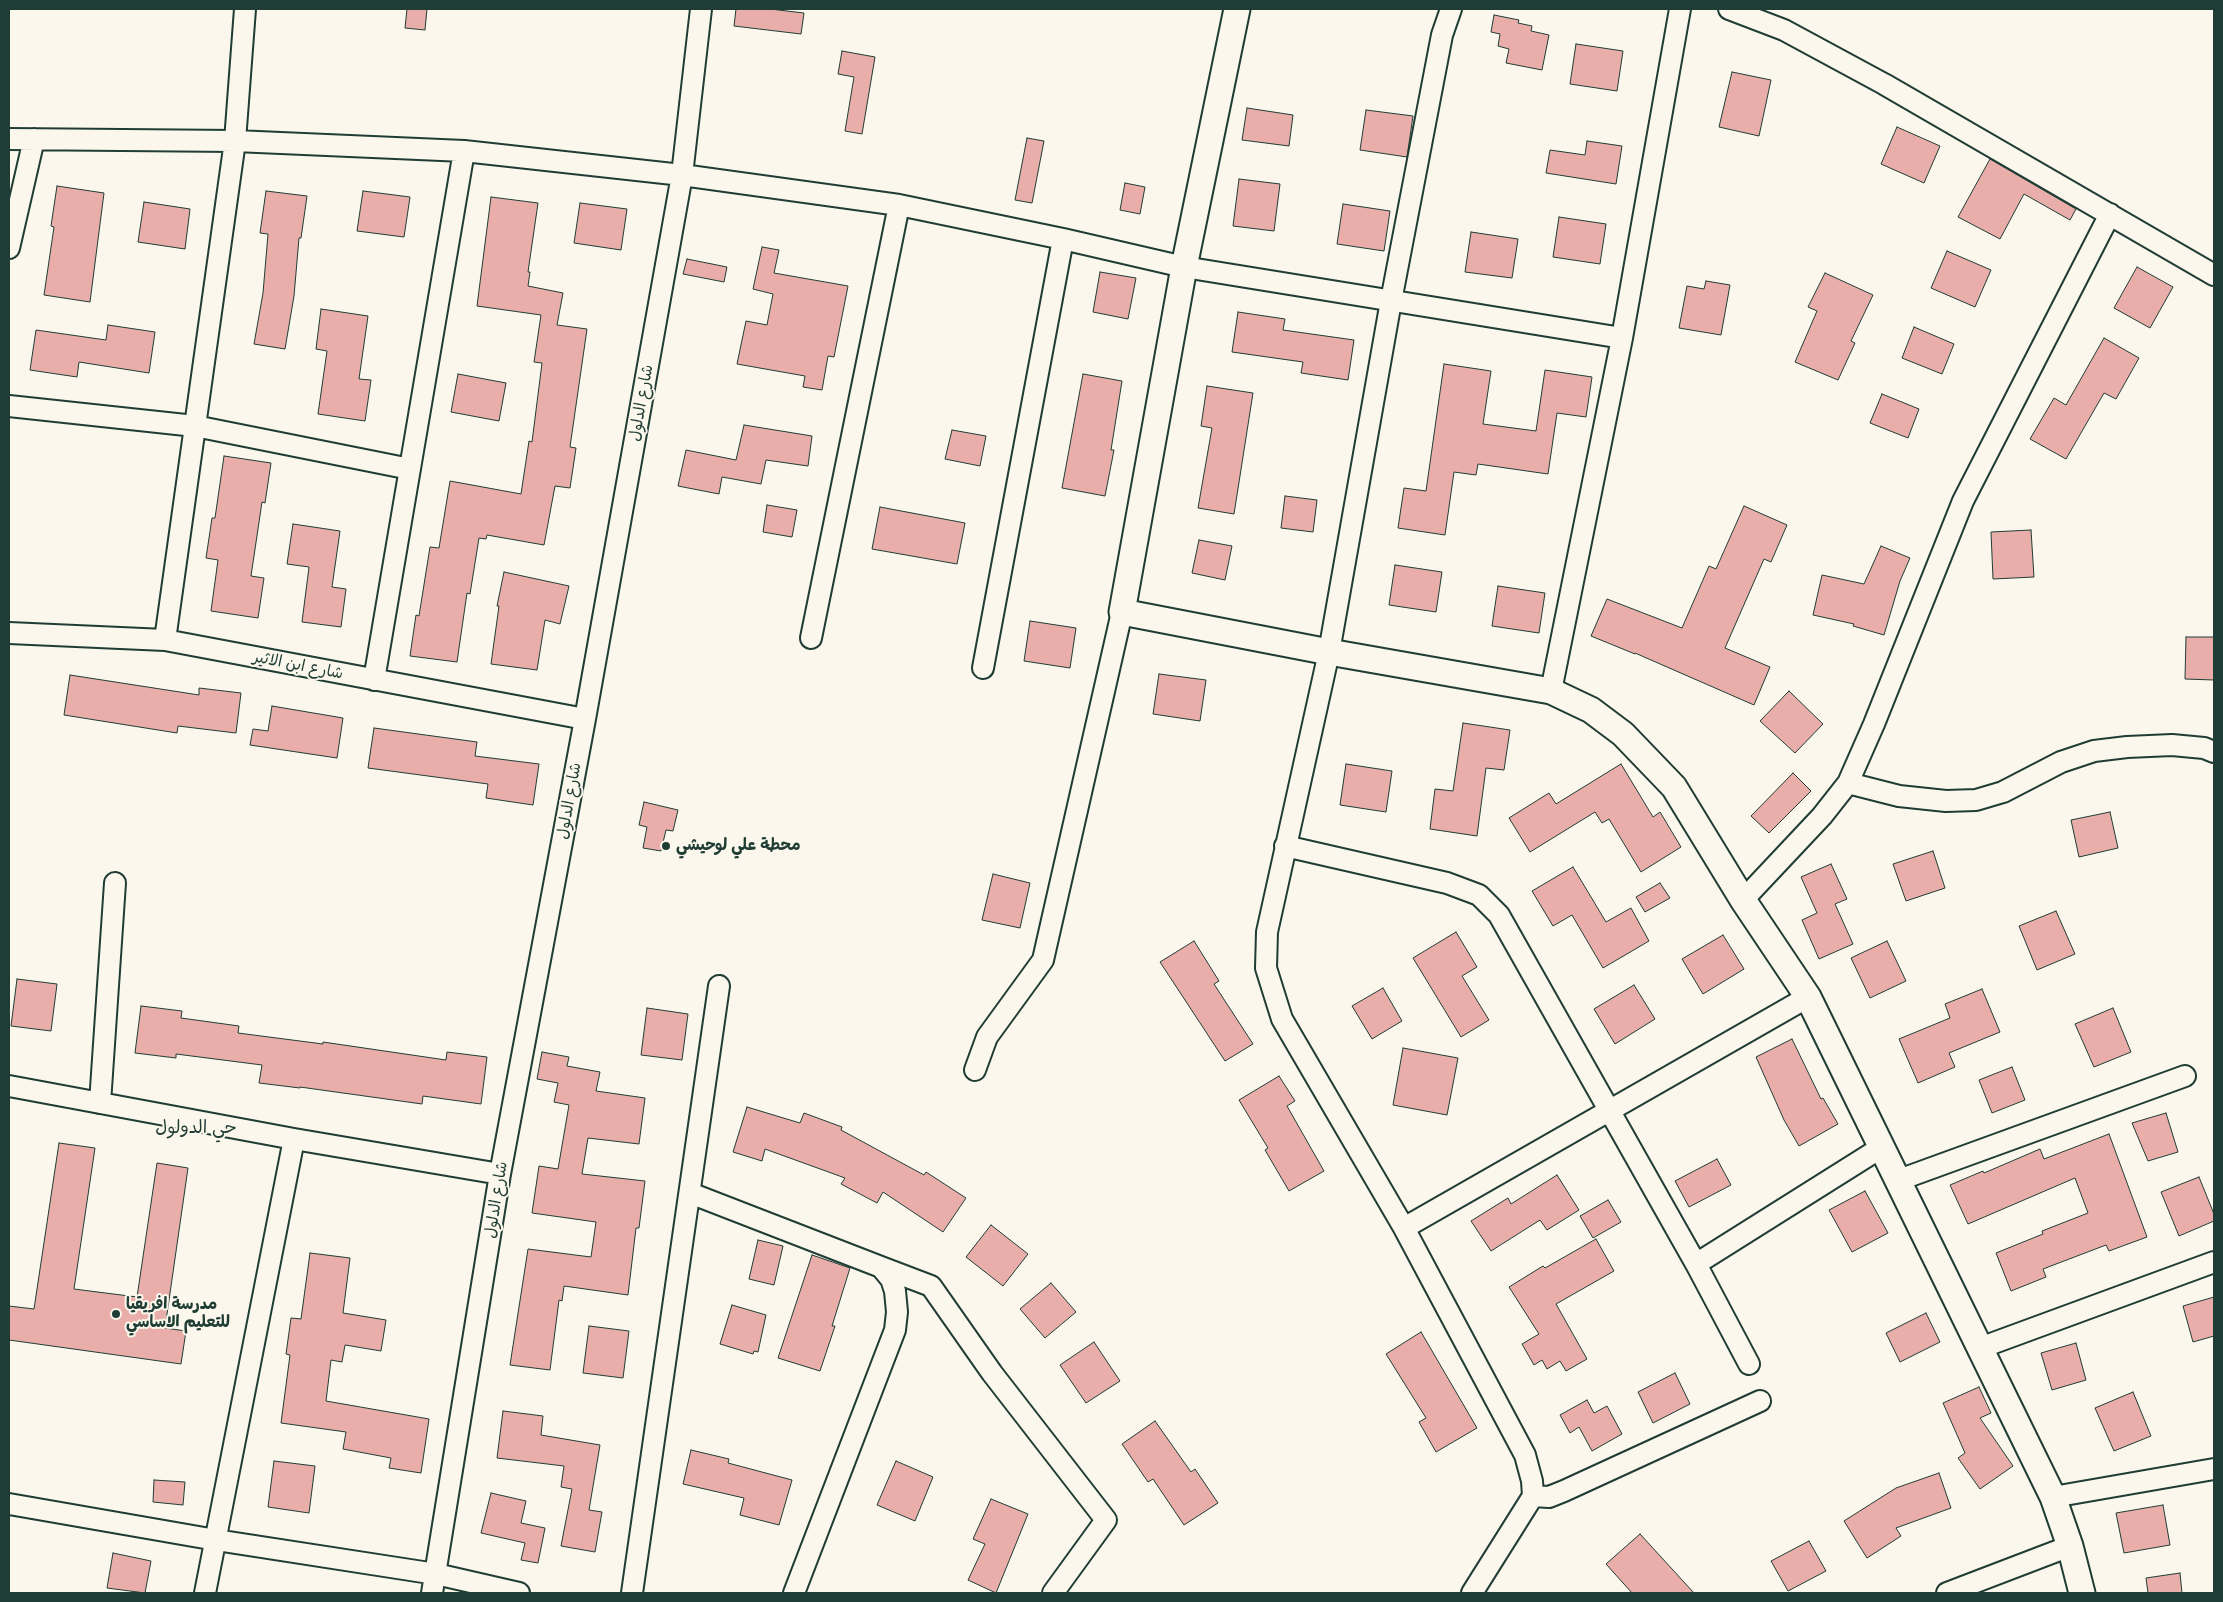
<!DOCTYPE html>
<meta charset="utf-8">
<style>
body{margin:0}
#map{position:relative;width:2223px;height:1602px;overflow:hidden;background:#fbf7ec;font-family:Sriracha,sans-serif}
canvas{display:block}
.frame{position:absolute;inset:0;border:10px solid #1f3d34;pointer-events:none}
</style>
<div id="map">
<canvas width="2223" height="1602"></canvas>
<div class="frame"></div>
</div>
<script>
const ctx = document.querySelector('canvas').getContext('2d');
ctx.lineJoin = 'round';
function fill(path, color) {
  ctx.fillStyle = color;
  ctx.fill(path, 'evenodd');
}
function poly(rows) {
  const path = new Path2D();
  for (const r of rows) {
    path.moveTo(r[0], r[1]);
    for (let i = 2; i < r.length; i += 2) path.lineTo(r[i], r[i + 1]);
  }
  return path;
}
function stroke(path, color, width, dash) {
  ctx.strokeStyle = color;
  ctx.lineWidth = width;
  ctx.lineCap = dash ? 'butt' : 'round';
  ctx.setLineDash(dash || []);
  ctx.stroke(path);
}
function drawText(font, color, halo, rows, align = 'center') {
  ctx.font = font + ' Sriracha,"Playpen Sans Arabic",sans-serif';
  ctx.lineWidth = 4;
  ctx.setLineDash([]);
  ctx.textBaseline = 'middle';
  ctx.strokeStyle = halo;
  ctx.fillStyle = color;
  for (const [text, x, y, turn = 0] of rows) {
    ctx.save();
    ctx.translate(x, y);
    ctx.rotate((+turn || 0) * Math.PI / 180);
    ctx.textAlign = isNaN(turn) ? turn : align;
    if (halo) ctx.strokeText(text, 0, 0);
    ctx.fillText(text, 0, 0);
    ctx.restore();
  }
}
const building = poly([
 [407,9,427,9,425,30,405,28,407,9],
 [736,9,770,9,804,13,801,34,734,26,736,9],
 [1494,15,1519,20,1518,23,1532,26,1531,31,1549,35,1542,70,1506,63,1509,49,1498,46,1500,34,1491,32,1494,15],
 [1576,44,1623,51,1617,91,1570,84,1576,44],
 [842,51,875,57,862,134,845,131,854,77,838,74,842,51],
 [1732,72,1771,80,1759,136,1719,127,1732,72],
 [1247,108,1293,115,1289,146,1242,140,1247,108],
 [1366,110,1413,116,1407,157,1360,150,1366,110],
 [1897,127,1940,146,1924,183,1881,164,1897,127],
 [1027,138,1044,141,1032,203,1015,200,1027,138],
 [1587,141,1622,146,1616,184,1546,173,1550,150,1585,155,1587,141],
 [1990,159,2076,209,2070,220,2024,194,2000,239,1958,217,1990,159],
 [1239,179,1280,184,1274,231,1233,226,1239,179],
 [1125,183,1145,187,1140,214,1120,210,1125,183],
 [57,186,104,193,90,302,44,295,54,227,51,226,57,186],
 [266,191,307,196,301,238,299,238,294,296,285,349,254,344,263,293,268,234,260,233,266,191],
 [363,191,410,197,404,237,357,231,363,191],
 [491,197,538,203,528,272,530,272,528,286,563,293,557,325,587,329,570,447,576,448,570,488,555,486,544,545,487,535,486,539,479,538,470,594,467,593,457,662,410,656,416,615,419,616,430,547,439,548,450,481,521,494,529,441,532,442,542,363,534,362,541,315,477,306,491,197],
 [144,202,190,209,185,249,138,242,144,202],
 [580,203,627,209,621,250,574,243,580,203],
 [1343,204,1390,211,1384,251,1337,244,1343,204],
 [1559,217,1606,224,1600,264,1553,257,1559,217],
 [1471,232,1518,239,1512,278,1465,272,1471,232],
 [762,247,779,250,774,273,848,286,834,357,828,356,822,390,803,387,805,376,737,364,746,321,767,325,773,294,753,289,762,247],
 [1947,251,1991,270,1975,307,1931,288,1947,251],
 [687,259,727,267,724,282,683,274,687,259],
 [2137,267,2173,287,2150,328,2114,308,2137,267],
 [1100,272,1136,278,1128,319,1093,312,1100,272],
 [1825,273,1873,295,1851,341,1855,343,1838,380,1795,362,1817,311,1808,307,1825,273],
 [1706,281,1730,285,1721,335,1679,328,1687,286,1704,289,1706,281],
 [321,309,368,316,359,379,371,380,365,421,318,414,327,351,316,349,321,309],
 [1238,312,1285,319,1283,330,1354,340,1348,380,1301,373,1303,362,1232,352,1238,312],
 [108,325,155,332,149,373,79,362,77,377,30,370,36,330,106,340,108,325],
 [1914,327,1954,344,1942,374,1902,358,1914,327],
 [2104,338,2139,358,2116,399,2104,393,2066,459,2030,439,2054,398,2066,405,2104,338],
 [1444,364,1491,371,1483,424,1536,431,1545,370,1592,377,1586,417,1557,413,1548,474,1478,464,1476,475,1454,472,1445,535,1398,528,1404,488,1426,491,1444,364],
 [458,374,506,383,499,421,451,412,458,374],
 [1083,374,1122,381,1111,450,1114,450,1105,496,1062,488,1083,374],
 [1207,386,1253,393,1234,514,1198,508,1212,428,1201,426,1207,386],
 [1882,394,1919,409,1908,438,1870,423,1882,394],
 [744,425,812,436,808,466,766,460,761,484,722,477,719,494,678,486,686,450,736,460,744,425],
 [952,430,986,436,980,466,945,459,952,430],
 [224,456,271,463,265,503,262,502,251,576,264,578,258,618,211,611,218,560,206,558,212,518,215,518,224,456],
 [1285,496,1317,500,1313,532,1281,528,1285,496],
 [767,505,797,510,792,537,763,532,767,505],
 [1744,506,1787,525,1771,562,1764,559,1725,648,1770,667,1754,705,1635,653,1635,654,1591,636,1607,599,1682,628,1709,566,1716,569,1744,506],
 [880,507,965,523,957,564,872,549,880,507],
 [293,524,340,531,332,587,346,589,341,627,302,622,309,567,287,564,293,524],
 [2031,530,2034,577,1993,579,1991,532,2031,530],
 [1199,540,1232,546,1225,580,1192,573,1199,540],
 [1881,546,1910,558,1900,581,1884,635,1853,626,1854,624,1813,615,1822,575,1864,584,1881,546],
 [1395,565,1442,572,1436,612,1389,605,1395,565],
 [504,572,569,586,560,624,545,620,537,670,491,664,499,606,497,606,504,572],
 [1498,586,1545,593,1539,633,1492,626,1498,586],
 [1030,621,1076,628,1070,668,1024,661,1030,621],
 [2186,637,2214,637,2214,680,2185,679,2186,637],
 [1159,674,1206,680,1200,721,1153,714,1159,674],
 [70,675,199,695,199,688,241,693,236,733,178,726,177,733,64,715,70,675],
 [1789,691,1823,724,1795,753,1760,721,1789,691],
 [272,706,343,718,337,758,250,745,253,729,268,731,272,706],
 [1463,723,1510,730,1504,770,1486,768,1477,836,1430,829,1435,789,1453,791,1463,723],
 [374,728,477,742,475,756,539,764,533,805,486,798,488,784,368,768,374,728],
 [1346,764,1392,771,1386,812,1340,805,1346,764],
 [1621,764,1653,817,1660,812,1681,847,1641,872,1609,819,1602,823,1595,812,1530,852,1509,818,1549,793,1556,804,1621,764],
 [1793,773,1811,791,1769,833,1751,816,1793,773],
 [644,802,678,810,673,831,666,830,661,851,643,848,647,827,639,825,644,802],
 [2110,812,2118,848,2079,857,2071,820,2110,812],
 [1933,851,1945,888,1906,901,1893,864,1933,851],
 [1831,864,1847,899,1835,904,1853,944,1819,959,1802,920,1817,913,1801,877,1831,864],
 [1573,867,1606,922,1631,908,1649,941,1603,968,1572,915,1553,926,1532,891,1573,867],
 [993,874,1030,883,1020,928,982,920,993,874],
 [1660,883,1670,898,1645,912,1636,897,1660,883],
 [2056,911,2075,954,2037,970,2019,926,2056,911],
 [1456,932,1477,967,1462,976,1489,1020,1461,1037,1413,958,1456,932],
 [1723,935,1744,969,1703,994,1682,959,1723,935],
 [1194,941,1219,981,1214,984,1253,1044,1225,1061,1160,962,1194,941],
 [1887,941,1906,981,1870,998,1851,958,1887,941],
 [17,979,57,984,51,1031,11,1026,17,979],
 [1634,985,1655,1019,1615,1044,1594,1009,1634,985],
 [1383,988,1402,1021,1372,1039,1352,1006,1383,988],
 [1982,989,2000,1032,1949,1053,1955,1067,1918,1083,1899,1039,1950,1018,1945,1004,1982,989],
 [141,1006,182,1011,181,1018,239,1026,238,1033,323,1044,323,1042,446,1060,447,1052,487,1057,481,1104,423,1096,422,1104,300,1087,300,1088,259,1083,262,1065,176,1054,176,1058,135,1053,141,1006],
 [647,1008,688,1014,682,1060,641,1055,647,1008],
 [2113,1008,2131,1052,2094,1067,2075,1024,2113,1008],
 [1792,1039,1821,1099,1823,1098,1838,1124,1799,1146,1784,1120,1756,1057,1792,1039],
 [1403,1048,1458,1058,1447,1115,1393,1105,1403,1048],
 [542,1052,569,1057,567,1066,600,1072,596,1091,645,1098,639,1144,588,1138,582,1174,645,1181,639,1228,636,1228,628,1295,564,1286,562,1301,559,1300,550,1370,510,1365,528,1249,591,1257,596,1222,532,1213,539,1166,558,1169,569,1105,554,1102,558,1083,537,1079,542,1052],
 [2012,1067,2025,1100,1992,1113,1979,1080,2012,1067],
 [1279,1076,1295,1101,1287,1106,1324,1171,1289,1191,1265,1150,1268,1148,1239,1100,1279,1076],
 [747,1107,800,1123,804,1113,842,1127,841,1130,924,1175,926,1172,966,1198,943,1232,883,1192,877,1203,841,1184,845,1178,765,1149,762,1161,733,1152,747,1107],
 [2166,1113,2178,1152,2148,1161,2132,1123,2166,1113],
 [2109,1134,2147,1237,2109,1251,2106,1245,2043,1269,2046,1277,2011,1291,1996,1253,2043,1234,2042,1231,2088,1213,2075,1178,1968,1224,1950,1185,1983,1171,1984,1173,2040,1149,2044,1159,2109,1134],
 [59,1143,95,1148,74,1289,137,1297,157,1163,188,1168,165,1328,186,1331,181,1364,9,1340,9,1306,34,1309,59,1143],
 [1717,1159,1731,1185,1689,1207,1675,1181,1717,1159],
 [1557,1175,1579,1210,1547,1230,1540,1220,1491,1251,1471,1221,1508,1198,1511,1204,1557,1175],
 [2199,1177,2214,1214,2214,1221,2179,1236,2161,1192,2199,1177],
 [1865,1191,1888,1233,1852,1252,1829,1210,1865,1191],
 [1608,1200,1621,1222,1593,1238,1580,1216,1608,1200],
 [991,1225,1028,1254,1003,1286,966,1257,991,1225],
 [1596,1239,1614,1271,1556,1304,1587,1359,1566,1371,1560,1361,1547,1369,1542,1360,1534,1365,1522,1344,1539,1334,1509,1287,1543,1266,1545,1268,1596,1239],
 [758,1240,783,1246,774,1285,749,1279,758,1240],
 [310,1253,350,1258,343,1313,386,1320,381,1351,345,1345,342,1362,331,1360,326,1401,429,1419,421,1473,389,1468,391,1458,343,1449,346,1432,281,1423,290,1355,286,1354,291,1318,301,1319,310,1253],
 [812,1255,850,1268,832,1326,835,1326,820,1371,778,1358,812,1255],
 [1051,1283,1076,1312,1045,1338,1020,1309,1051,1283],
 [2214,1297,2214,1336,2193,1342,2183,1306,2214,1297],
 [732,1305,766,1315,758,1352,754,1351,753,1354,720,1344,732,1305],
 [1926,1313,1940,1342,1900,1362,1886,1333,1926,1313],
 [589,1326,629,1331,623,1378,583,1373,589,1326],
 [1421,1332,1477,1428,1436,1452,1419,1422,1426,1418,1386,1354,1421,1332],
 [1094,1342,1120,1381,1086,1403,1060,1365,1094,1342],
 [2076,1343,2086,1380,2052,1390,2041,1353,2076,1343],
 [1675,1373,1690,1404,1653,1423,1638,1392,1675,1373],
 [1979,1387,1991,1413,1980,1418,2013,1466,1980,1489,1958,1458,1965,1453,1943,1403,1979,1387],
 [2133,1392,2151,1436,2114,1451,2095,1408,2133,1392],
 [1587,1400,1594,1413,1607,1406,1622,1434,1592,1451,1579,1427,1570,1433,1560,1415,1587,1400],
 [503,1411,543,1416,541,1435,600,1445,589,1510,602,1512,595,1552,561,1546,572,1489,561,1487,564,1466,497,1458,503,1411],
 [1155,1421,1191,1472,1195,1469,1218,1503,1184,1525,1153,1479,1148,1482,1122,1444,1155,1421],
 [691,1450,729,1459,728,1463,792,1480,779,1525,740,1515,744,1498,683,1484,691,1450],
 [274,1461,315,1466,309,1513,268,1507,274,1461],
 [896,1461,933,1477,915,1521,877,1505,896,1461],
 [1939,1473,1951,1508,1896,1528,1901,1536,1867,1558,1844,1521,1896,1488,1939,1473],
 [154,1480,185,1482,183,1505,153,1502,154,1480],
 [491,1493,526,1501,521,1523,545,1528,538,1563,521,1560,525,1543,481,1533,491,1493],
 [991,1499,1028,1514,996,1593,968,1580,985,1544,973,1539,991,1499],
 [2163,1505,2170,1545,2124,1553,2116,1513,2163,1505],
 [1640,1534,1694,1593,1632,1593,1606,1564,1640,1534],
 [1809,1541,1826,1571,1788,1591,1771,1561,1809,1541],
 [113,1553,151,1561,145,1593,107,1588,113,1553],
 [2180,1573,2182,1593,2148,1593,2146,1578,2180,1573]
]);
fill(building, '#e9aeaa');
stroke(building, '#1f3d34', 1);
const minor = poly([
 [1451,9,1442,35,1391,301,1329,652,1267,932,1266,968,1282,1019,1404,1228,1525,1455,1532,1481,1533,1496,1472,1593],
 [1729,9,1784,30,1884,84,2214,275],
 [9,139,235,141,464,151,682,175,899,205,1063,239,1184,267,1622,338],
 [9,248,34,139],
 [9,406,195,426,410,469],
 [9,633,165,640,585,719],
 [811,638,899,205],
 [165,640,235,141,245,9],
 [983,668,1063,239],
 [374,680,464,151],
 [1551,691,1622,338,1680,9],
 [1848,783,1899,796,1946,801,1976,800,2003,792,2061,762,2094,751,2127,747,2172,745,2204,748,2214,752],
 [1285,846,1447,883,1479,895,1499,915,1696,1264,1749,1364],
 [1743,900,1822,816,1848,783,1874,724,1963,501,2110,214],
 [975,1070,987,1037,1043,960,1122,612],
 [9,1086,294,1139,500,1174],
 [100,1103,115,883],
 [1899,1180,2185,1076],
 [690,1193,881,1267,891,1279,895,1291,897,1312,895,1330,794,1593],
 [1404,1228,1808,997],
 [1696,1264,1882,1147],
 [881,1267,931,1286,992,1373,1106,1520,1053,1593],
 [1980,1348,2214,1262],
 [1533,1496,1549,1497,1564,1491,1760,1401],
 [2053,1497,2214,1469],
 [9,1504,216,1540,436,1574,519,1593],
 [205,1593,294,1139],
 [432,1593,500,1174,585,719,682,175,701,9],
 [632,1593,719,986],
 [1947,1593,2070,1546]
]);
const tertiary = poly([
 [1237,9,1184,267,1122,612,1329,652,1551,691,1591,710,1623,734,1674,787,1743,900,1808,997,2053,1497,2070,1546,2082,1593]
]);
stroke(minor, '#1f3d34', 24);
stroke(tertiary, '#1f3d34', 29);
stroke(minor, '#fbf7ec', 20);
stroke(tertiary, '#fbf7ec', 25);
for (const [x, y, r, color] of [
 [666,846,5,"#1f3d34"],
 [116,1314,5,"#1f3d34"]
]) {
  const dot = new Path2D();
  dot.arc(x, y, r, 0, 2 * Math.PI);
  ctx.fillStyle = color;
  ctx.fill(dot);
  stroke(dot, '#fbf7ec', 2);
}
drawText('16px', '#1f3d34', '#fbf7ec', [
 ["شارع الدلول",642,403,-80],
 ["شارع ابن الاثير",298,666,11],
 ["شارع الدلول",570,801,-80],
 ["شارع الدلول",497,1200,-81]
]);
drawText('bold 16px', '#1f3d34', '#fbf7ec', [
 ["محطة علي لوحيشي",676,846],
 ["مدرسة افريقيا",126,1305],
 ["للتعليم الاساسي",126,1323]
], 'left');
drawText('18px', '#1f3d34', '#fbf7ec', [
 ["حي الدولول",196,1128]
]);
</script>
